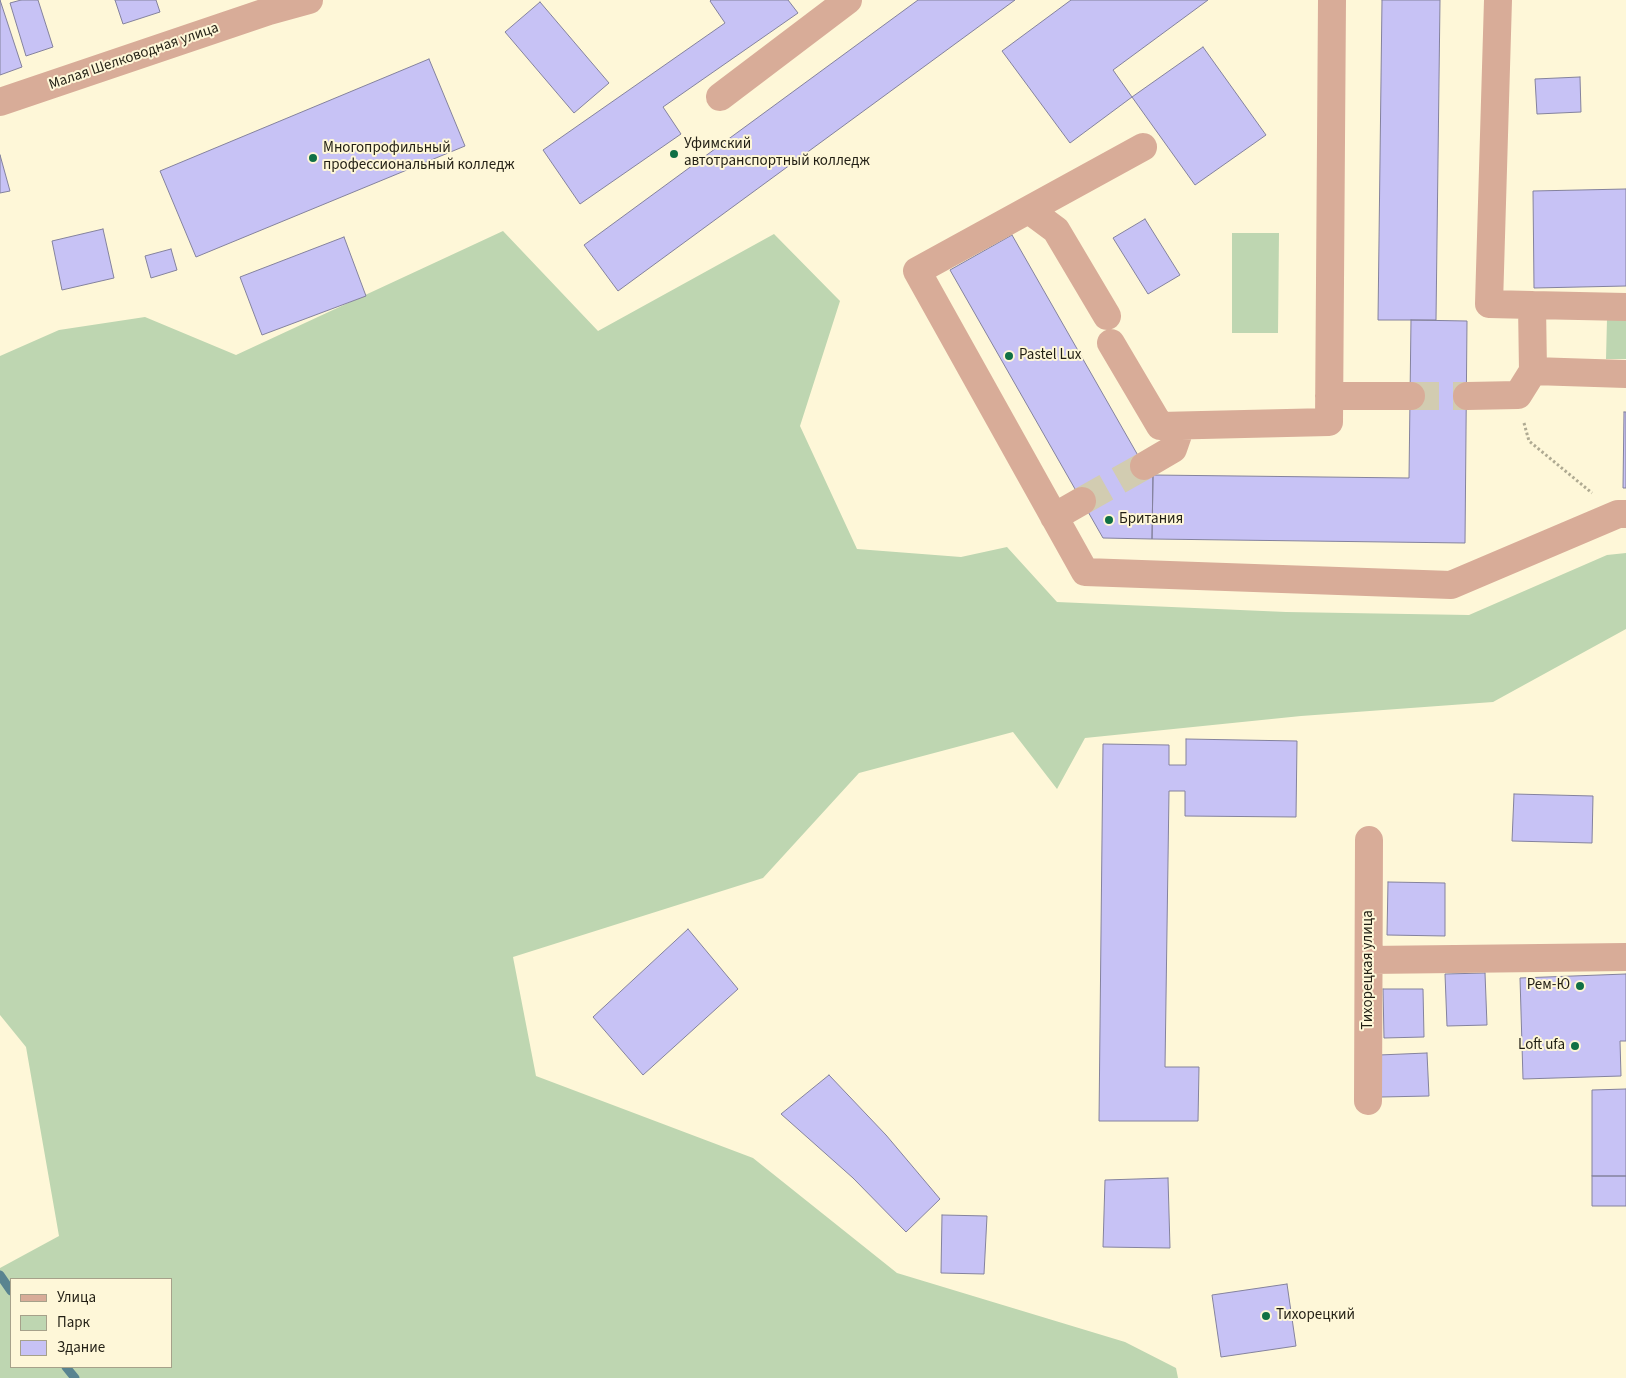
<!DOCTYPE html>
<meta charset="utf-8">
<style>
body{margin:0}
#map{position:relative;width:1626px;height:1378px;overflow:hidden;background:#fef7d8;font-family:"Source Sans 3",sans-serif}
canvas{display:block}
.legend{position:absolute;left:10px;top:1278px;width:162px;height:90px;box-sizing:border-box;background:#fef7d8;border:1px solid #a6a18a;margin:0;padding:6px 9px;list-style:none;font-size:15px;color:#221f14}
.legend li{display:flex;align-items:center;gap:10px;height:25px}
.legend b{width:25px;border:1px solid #a6a18a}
</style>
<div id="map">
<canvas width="1626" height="1378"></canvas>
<ul class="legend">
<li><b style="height:6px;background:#d8ac98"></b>Улица</li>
<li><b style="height:14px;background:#bed6b1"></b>Парк</li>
<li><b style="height:14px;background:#c7c2f5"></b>Здание</li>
</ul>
</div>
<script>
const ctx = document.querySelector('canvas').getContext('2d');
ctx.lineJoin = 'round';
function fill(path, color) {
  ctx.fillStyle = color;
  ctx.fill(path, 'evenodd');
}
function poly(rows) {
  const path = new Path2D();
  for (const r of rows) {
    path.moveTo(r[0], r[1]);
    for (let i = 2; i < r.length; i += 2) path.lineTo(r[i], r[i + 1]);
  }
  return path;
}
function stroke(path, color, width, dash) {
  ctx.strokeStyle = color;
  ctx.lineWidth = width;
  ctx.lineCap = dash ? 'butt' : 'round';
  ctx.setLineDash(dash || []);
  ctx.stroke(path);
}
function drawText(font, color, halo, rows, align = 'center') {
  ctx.font = font + ' "Source Sans 3",sans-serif';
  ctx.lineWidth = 4;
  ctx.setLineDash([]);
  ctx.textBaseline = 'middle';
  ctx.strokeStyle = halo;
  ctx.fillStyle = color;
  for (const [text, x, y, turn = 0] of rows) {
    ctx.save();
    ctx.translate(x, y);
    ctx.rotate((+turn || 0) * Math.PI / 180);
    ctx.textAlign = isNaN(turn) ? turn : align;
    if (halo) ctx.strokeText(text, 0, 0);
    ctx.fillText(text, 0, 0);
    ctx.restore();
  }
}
fill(poly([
 [503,231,598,331,774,234,840,301,800,426,857,549,961,557,1007,547,1057,602,1286,612,1469,615,1607,555,1626,553,1626,629,1493,702,1301,716,1085,738,1057,789,1013,732,859,773,763,878,513,957,536,1076,753,1158,897,1273,1125,1342,1176,1368,1178,1378,0,1378,0,1268,59,1236,26,1047,0,1015,0,356,59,330,145,317,236,355],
 [11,1279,171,1279,171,1367,11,1367],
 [1232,233,1279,233,1278,333,1232,333],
 [1607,319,1626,319,1626,359,1606,359]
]), '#bed6b1');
stroke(poly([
 [0,1275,11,1291],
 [66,1367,75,1378]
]), '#598490', 9);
const building = poly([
 [0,0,22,67,0,75,0,0],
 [21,0,38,0,53,47,26,56,10,3,21,0],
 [115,0,156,0,160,12,123,24,115,0],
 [711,0,788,0,798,13,663,107,681,134,580,204,543,150,725,23,710,1,711,0],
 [918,0,1015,0,618,291,584,245,918,0],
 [1071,0,1208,0,1113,70,1132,97,1070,143,1002,51,1071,0],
 [1382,0,1440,0,1436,320,1378,320,1382,0],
 [540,2,609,83,574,113,505,32,540,2],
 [1203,47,1266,135,1195,185,1132,97,1203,47],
 [429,59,465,146,196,257,160,171,429,59],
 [1580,77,1581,112,1537,114,1535,79,1580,77],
 [0,155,10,191,0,193,0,155],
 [1626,189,1626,286,1534,288,1533,191,1626,189],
 [1145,219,1180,275,1148,294,1113,238,1145,219],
 [103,229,114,278,62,290,52,241,103,229],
 [1012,235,1144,466,1153,475,1152,539,1103,538,950,270,1012,235],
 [344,237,366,296,262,335,240,277,344,237],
 [171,249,177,270,151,278,145,256,171,249],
 [1411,320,1467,321,1465,543,1152,539,1153,475,1409,478,1411,320],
 [1624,412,1626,412,1626,488,1623,488,1624,412],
 [1186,739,1297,741,1296,817,1185,816,1185,791,1169,791,1165,1067,1199,1067,1198,1121,1099,1121,1103,744,1169,745,1169,765,1186,765,1186,739],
 [1514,794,1593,796,1592,843,1512,841,1514,794],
 [1388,882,1445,883,1445,936,1387,935,1388,882],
 [688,929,738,989,643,1075,593,1017,688,929],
 [1485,973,1487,1025,1447,1026,1445,974,1485,973],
 [1626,974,1626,1041,1620,1041,1621,1076,1523,1079,1520,978,1626,974],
 [1383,989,1423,989,1424,1037,1384,1038,1383,989],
 [1427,1053,1429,1096,1381,1097,1379,1055,1427,1053],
 [829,1075,886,1135,940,1199,906,1232,853,1178,781,1114,829,1075],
 [1626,1089,1626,1176,1592,1176,1592,1090,1626,1089],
 [1592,1176,1626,1176,1626,1206,1592,1206,1592,1176],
 [1168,1178,1170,1248,1103,1247,1105,1180,1168,1178],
 [942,1215,987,1216,984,1274,941,1273,942,1215],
 [1287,1284,1296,1346,1221,1357,1212,1295,1287,1284]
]);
fill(building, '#c7c2f5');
stroke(building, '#84829d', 1);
stroke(poly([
 [1411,396,1467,396],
 [1082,501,1144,466]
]), '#d2ccb1', 28, [28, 14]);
stroke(poly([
 [1524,423,1529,441,1592,493]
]), '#afaa92', 3, [2.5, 2.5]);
stroke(poly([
 [1498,0,1489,304,1532,305],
 [720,97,848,0],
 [0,102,269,11,309,0],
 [1143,147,917,271,1085,572,1451,585,1618,514,1626,514],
 [1029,210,1056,230,1107,316],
 [1626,307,1532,305,1533,371,1626,374],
 [1111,343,1160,426,1329,422,1332,0],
 [1329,396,1411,396],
 [1467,396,1518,395,1533,371],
 [1144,466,1173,449,1181,426],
 [1054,517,1082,501],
 [1369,960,1626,957],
 [1368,1101,1369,840]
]), '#d8ac98', 28);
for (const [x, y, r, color] of [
 [674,154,5,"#107045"],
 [313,158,5,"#107045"],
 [1009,356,5,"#107045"],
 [1109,520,5,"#107045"],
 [1580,986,5,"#107045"],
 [1575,1046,5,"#107045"],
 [1266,1316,5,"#107045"]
]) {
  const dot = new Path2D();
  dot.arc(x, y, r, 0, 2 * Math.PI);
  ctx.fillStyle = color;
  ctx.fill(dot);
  stroke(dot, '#fef7d8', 2);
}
drawText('15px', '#221f14', '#fef7d8', [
 ["Малая Шелководная улица",134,57,-19],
 ["Тихорецкая улица",1369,970,-90]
]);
drawText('15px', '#221f14', '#fef7d8', [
 ["Уфимский",684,145],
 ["автотранспортный колледж",684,162],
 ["Многопрофильный",323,149],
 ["профессиональный колледж",323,166],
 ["Pastel Lux",1019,356],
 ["Британия",1119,520],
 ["Рем-Ю",1570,986,"right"],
 ["Loft ufa",1565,1046,"right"],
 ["Тихорецкий",1276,1316]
], 'left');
</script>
